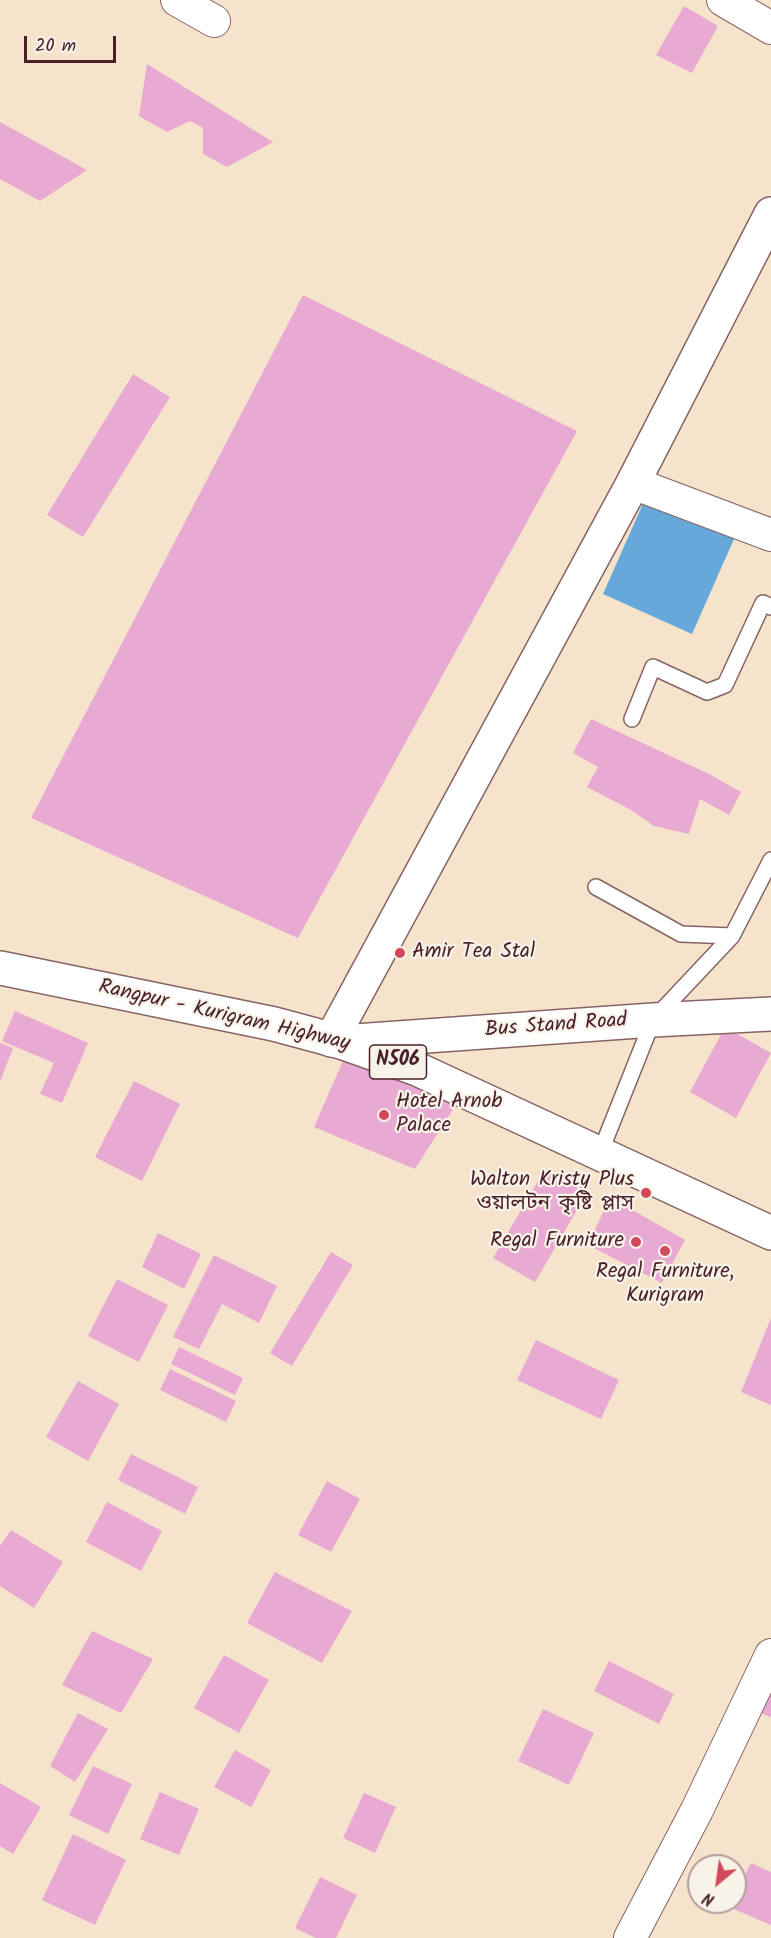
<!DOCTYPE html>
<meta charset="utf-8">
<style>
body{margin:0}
#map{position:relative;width:771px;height:1938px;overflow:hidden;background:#f5e3cc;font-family:Kalam,sans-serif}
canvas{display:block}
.north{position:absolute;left:687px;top:1854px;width:60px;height:60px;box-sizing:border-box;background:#f7f3e8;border:2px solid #b29e9c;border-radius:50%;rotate:209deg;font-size:16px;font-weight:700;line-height:24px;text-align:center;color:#4a1f2b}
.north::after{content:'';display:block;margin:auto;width:21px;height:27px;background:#d1495b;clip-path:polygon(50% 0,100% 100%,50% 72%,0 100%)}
.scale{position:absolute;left:24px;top:36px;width:92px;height:27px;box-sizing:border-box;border:3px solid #4a1f2b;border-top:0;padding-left:8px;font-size:18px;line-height:21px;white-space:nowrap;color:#4a1f2b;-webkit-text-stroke:4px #f7f3e8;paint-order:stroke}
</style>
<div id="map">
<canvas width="771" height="1938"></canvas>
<div class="north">N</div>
<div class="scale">20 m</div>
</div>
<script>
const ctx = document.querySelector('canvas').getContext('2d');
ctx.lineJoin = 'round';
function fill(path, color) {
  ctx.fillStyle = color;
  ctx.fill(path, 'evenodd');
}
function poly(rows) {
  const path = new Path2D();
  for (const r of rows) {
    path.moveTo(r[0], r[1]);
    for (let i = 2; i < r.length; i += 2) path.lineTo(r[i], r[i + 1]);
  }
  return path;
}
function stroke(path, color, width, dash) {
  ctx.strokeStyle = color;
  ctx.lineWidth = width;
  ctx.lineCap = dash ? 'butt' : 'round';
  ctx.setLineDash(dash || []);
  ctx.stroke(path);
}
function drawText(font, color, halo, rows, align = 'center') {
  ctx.font = font + ' Kalam,"Noto Sans Bengali",sans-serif';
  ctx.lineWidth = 4.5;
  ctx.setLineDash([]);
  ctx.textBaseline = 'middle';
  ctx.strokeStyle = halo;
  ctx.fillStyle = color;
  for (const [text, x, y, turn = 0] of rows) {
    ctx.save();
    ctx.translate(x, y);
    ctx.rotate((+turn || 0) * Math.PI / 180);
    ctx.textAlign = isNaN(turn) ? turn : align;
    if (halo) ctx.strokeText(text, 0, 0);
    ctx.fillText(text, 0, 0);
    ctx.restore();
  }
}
fill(poly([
 [645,499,734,539,692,634,603,594]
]), '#66a8da');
fill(poly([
 [684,6,718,26,692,73,656,55],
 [147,64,273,142,227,167,203,154,203,128,190,121,167,132,139,116],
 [0,122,87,170,40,201,0,179],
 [303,295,577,431,298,938,31,818],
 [133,374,170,397,83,537,47,515],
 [591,719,709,774,741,792,729,815,700,799,689,834,654,826,631,810,587,787,598,767,573,753],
 [15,1011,88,1043,62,1103,40,1094,54,1063,2,1041],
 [725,1027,771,1053,736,1118,690,1092],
 [0,1043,13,1048,0,1082],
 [346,1054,457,1103,415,1169,314,1127],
 [134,1081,180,1104,142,1181,95,1157],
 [545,1169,587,1193,535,1282,493,1258],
 [610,1197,685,1240,662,1283,588,1245],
 [158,1233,201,1254,184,1289,142,1267],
 [331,1252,353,1265,292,1366,270,1353],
 [214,1255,277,1286,259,1323,222,1304,199,1349,173,1337],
 [117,1279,168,1305,139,1362,88,1336],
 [771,1318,771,1405,741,1392],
 [536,1340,619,1380,601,1419,517,1380],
 [179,1347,243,1378,235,1395,171,1364],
 [170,1369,236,1401,226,1422,160,1390],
 [78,1381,119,1404,88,1461,46,1437],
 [131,1454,198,1487,185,1514,118,1480],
 [327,1481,360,1499,331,1552,298,1535],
 [107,1502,162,1531,141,1571,86,1542],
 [11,1530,63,1562,34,1608,0,1586,0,1546],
 [275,1572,352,1611,322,1663,247,1623],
 [92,1631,153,1659,121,1713,62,1685],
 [224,1655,269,1680,239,1733,194,1708],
 [609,1661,674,1694,659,1724,594,1691],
 [771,1687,771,1717,758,1712],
 [543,1709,594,1733,569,1785,518,1761],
 [78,1713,108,1729,75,1782,50,1766],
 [235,1750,271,1770,251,1807,214,1787],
 [93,1766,132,1784,108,1834,69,1815],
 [0,1783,41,1807,13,1854,0,1846],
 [160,1792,199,1809,179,1855,140,1839],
 [364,1793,396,1807,375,1853,343,1838],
 [73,1834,126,1860,95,1925,42,1900],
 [751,1863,771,1872,771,1925,729,1907,731,1902,735,1902,735,1895],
 [320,1877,357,1895,336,1938,316,1938,295,1928]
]), '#e8aad3');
const service = poly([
 [632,719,653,667,707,692,725,685,763,603,771,607],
 [596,887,681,934,732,936,771,860],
 [600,1153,653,1020,732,936]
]);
const minor = poly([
 [177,0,214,21],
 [723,0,771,28],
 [633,483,771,535],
 [630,1938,697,1810,771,1655]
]);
const tertiary = poly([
 [331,1040,633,483,771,214],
 [341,1042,653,1020,771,1014]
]);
const trunk = poly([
 [0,968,274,1024,341,1042,417,1069,771,1233]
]);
stroke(service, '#866463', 18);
stroke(minor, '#866463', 34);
stroke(tertiary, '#866463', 36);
stroke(trunk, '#866463', 36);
stroke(service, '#fff', 15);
stroke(minor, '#fff', 32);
stroke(tertiary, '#fff', 33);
stroke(trunk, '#fff', 33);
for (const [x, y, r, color] of [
 [400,953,6,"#d1495b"],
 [384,1115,6,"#d1495b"],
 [646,1193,6,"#d1495b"],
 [636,1242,6,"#d1495b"],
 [665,1251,6,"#d1495b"]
]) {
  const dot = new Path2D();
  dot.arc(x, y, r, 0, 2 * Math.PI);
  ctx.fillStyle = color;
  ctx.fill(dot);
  stroke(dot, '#f7f3e8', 2);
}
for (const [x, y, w] of [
 [398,1062,57]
]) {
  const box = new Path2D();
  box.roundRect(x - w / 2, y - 17, w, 34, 4.5);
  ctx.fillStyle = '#f7f3e8';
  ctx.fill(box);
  stroke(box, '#4a1f2b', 1.5);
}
drawText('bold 20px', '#4a1f2b', null, [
 ["N506",398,1062]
]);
drawText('21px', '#4a1f2b', '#f7f3e8', [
 ["Amir Tea Stal",412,953],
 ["Hotel Arnob",396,1103],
 ["Palace",396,1127],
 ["Walton Kristy Plus",634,1181,"right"],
 ["ওয়ালটন কৃষ্টি প্লাস",634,1205,"right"],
 ["Regal Furniture",624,1242,"right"],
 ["Regal Furniture,",665,1273,"center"],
 ["Kurigram",665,1297,"center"]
], 'left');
drawText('21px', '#4a1f2b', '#f7f3e8', [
 ["Rangpur - Kurigram Highway",224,1017,13],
 ["Bus Stand Road",556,1027,-4]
]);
</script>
